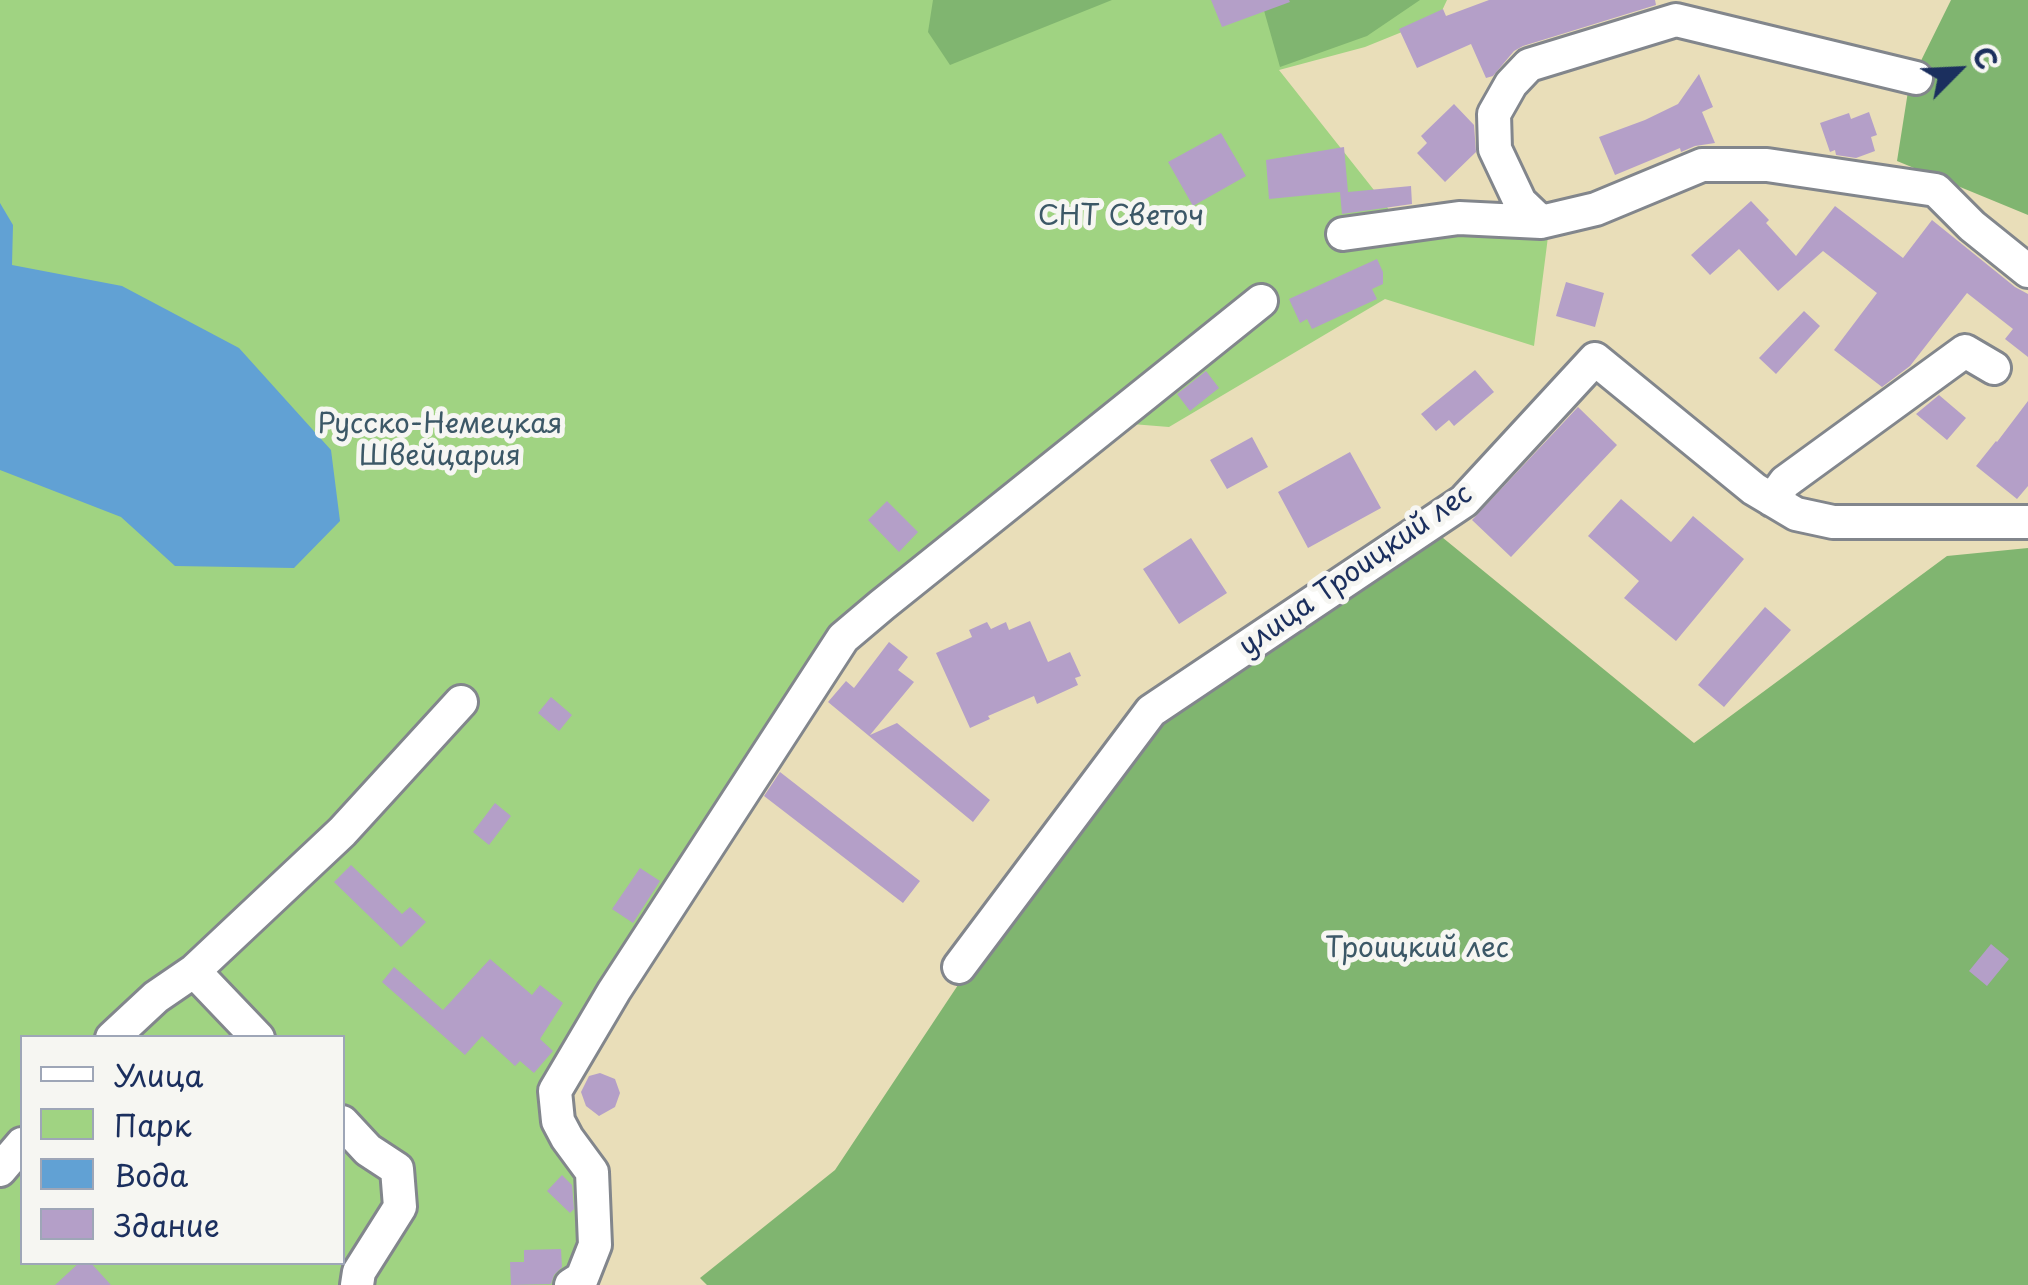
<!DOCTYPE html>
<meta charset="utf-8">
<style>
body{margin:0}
#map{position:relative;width:2028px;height:1285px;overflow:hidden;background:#e9deb9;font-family:"Playpen Sans",sans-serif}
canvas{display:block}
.legend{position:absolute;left:20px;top:1035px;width:325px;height:230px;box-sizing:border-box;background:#f6f6f2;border:2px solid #9ea6b7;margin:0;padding:12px 18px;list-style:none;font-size:30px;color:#1b2f5e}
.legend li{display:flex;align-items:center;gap:20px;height:50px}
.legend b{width:50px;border:2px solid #9ea6b7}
.north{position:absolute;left:1908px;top:20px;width:100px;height:100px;-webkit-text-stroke:8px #f6f6f2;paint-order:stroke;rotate:66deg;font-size:28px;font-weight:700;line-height:40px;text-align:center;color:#1b2f5e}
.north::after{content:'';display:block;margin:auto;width:35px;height:45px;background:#1b2f5e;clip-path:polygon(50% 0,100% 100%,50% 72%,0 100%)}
</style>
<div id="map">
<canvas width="2028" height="1285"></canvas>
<ul class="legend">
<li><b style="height:12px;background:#fff"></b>Улица</li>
<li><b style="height:28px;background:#a0d382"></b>Парк</li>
<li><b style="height:28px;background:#61a1d4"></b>Вода</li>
<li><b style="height:28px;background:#b49fc8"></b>Здание</li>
</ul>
<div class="north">С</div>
</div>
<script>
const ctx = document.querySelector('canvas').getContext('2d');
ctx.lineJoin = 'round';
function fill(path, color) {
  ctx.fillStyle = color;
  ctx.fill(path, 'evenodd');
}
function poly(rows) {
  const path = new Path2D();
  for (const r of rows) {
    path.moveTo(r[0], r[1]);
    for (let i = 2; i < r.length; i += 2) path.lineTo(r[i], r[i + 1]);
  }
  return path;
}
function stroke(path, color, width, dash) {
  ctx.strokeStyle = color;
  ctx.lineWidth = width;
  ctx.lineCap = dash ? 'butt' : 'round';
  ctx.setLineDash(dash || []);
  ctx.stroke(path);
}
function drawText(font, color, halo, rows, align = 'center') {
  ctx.font = font + ' "Playpen Sans",sans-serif';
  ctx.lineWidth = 10;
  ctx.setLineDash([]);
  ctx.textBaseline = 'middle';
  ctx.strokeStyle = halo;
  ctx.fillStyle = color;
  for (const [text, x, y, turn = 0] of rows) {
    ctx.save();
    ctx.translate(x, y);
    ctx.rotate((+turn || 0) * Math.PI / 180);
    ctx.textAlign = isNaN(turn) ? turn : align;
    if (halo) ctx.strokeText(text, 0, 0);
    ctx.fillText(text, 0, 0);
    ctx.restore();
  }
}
fill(poly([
 [0,0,1447,0,1439,17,1365,47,1279,70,1385,204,1408,238,1476,224,1549,229,1534,346,1385,299,1169,427,1107,422,844,629,537,1091,590,1198,584,1252,563,1285,375,1285,348,1280,346,1285,0,1285],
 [22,1038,342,1038,342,1262,22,1262]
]), '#a0d382');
fill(poly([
 [933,0,1112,0,950,65,928,32],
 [1261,0,1420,0,1367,36,1280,67],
 [1951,0,2028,0,2028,215,1897,161,1909,85],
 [1437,533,1694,743,1947,556,2028,548,2028,1285,707,1285,700,1278,835,1170,960,982,1152,723]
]), '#80b570');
fill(poly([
 [0,203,13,225,12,265,122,286,239,348,331,450,340,521,294,568,175,566,121,517,0,470]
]), '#61a1d4');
fill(poly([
 [1211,0,1289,0,1290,2,1222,27],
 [1489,0,1655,0,1656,5,1523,46,1514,51,1493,76,1486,78,1471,44,1417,68,1399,29,1443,9,1446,16],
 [1699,74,1713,107,1702,112,1715,143,1695,146,1681,152,1680,148,1615,175,1599,137,1645,120,1678,104],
 [1454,104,1474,125,1476,152,1445,182,1417,153,1427,143,1421,136],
 [1869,112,1877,135,1871,137,1875,151,1856,158,1836,155,1835,150,1830,152,1820,123,1849,113,1851,119],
 [1221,133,1246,176,1193,206,1168,162],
 [1344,147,1348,192,1411,186,1412,204,1342,214,1340,192,1269,199,1266,160],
 [1751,201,1769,220,1766,223,1796,256,1835,206,1903,258,1932,220,2015,287,2028,294,2028,357,2005,339,2013,329,1967,293,1910,366,1882,387,1834,350,1877,293,1823,251,1778,291,1739,249,1710,275,1691,255],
 [1377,259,1383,272,1383,284,1372,289,1377,299,1312,329,1307,319,1300,323,1289,299],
 [1566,282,1604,293,1595,327,1556,316],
 [1804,311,1820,326,1776,374,1759,358],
 [1475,370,1494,392,1454,426,1449,420,1436,431,1421,414],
 [1206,371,1219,388,1190,411,1177,394],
 [1939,395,1966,418,1947,440,1916,414],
 [2028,401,2028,486,2017,499,1976,466,1996,441,1997,442],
 [1578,407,1617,445,1511,557,1472,520],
 [1252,437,1268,467,1227,489,1210,460],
 [1350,452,1381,508,1308,548,1278,492],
 [1621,499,1671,542,1693,516,1744,559,1676,641,1624,598,1639,581,1588,536],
 [887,501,918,532,899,552,868,520],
 [1191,538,1227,593,1179,624,1143,569],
 [1765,607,1791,630,1724,707,1698,685],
 [1030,621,1048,662,1070,652,1081,676,1075,678,1078,685,1037,704,1034,696,988,716,990,719,970,728,936,653,972,637,969,630,987,622,991,629,1006,622,1009,630],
 [889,642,908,657,898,670,914,682,870,735,897,723,990,800,973,822,828,702,846,681,854,688],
 [551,697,572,715,559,731,538,713],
 [780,772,920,881,903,903,764,796],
 [495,803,511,816,489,845,473,832],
 [351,865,402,914,410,907,426,922,401,947,334,882],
 [640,868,660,881,633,923,612,909],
 [1991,944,2009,959,1987,986,1969,971],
 [490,959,532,995,540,985,563,1003,540,1039,553,1051,534,1073,520,1061,515,1066,482,1036,465,1055,382,982,394,967,443,1010],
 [600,1073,615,1079,620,1093,615,1107,599,1116,586,1106,581,1092,589,1076],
 [562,1175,572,1185,574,1209,570,1213,547,1191],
 [561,1249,562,1267,554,1275,551,1284,511,1285,510,1262,524,1262,524,1250],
 [80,1262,90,1262,111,1285,55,1285]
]), '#b49fc8');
const minor = poly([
 [1916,78,1676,20,1529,65,1511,84,1494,114,1495,149,1520,202,1541,222,1596,209,1702,165,1767,165,1936,190,1972,226,2028,271],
 [1343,234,1459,218,1541,222],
 [1772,500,1785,482,1965,351,1994,368],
 [959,967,1151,711,1464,501,1595,359,1754,489,1796,514,1833,522,2028,522],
 [194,971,258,1038],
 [112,1038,156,997,194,971,342,832,461,702],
 [342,1122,368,1150,397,1169,400,1207,359,1272,357,1285],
 [0,1170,22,1144],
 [571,1285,582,1278,595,1245,592,1172,567,1138,558,1121,555,1091,614,991,843,638,882,605,1261,301]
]);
stroke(minor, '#82868c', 38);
stroke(minor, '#fff', 32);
drawText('28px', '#3c5867', '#f6f6f2', [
 ["СНТ Светоч",1121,217],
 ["Русско-Немецкая",440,425],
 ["Швейцария",440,457],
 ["Троицкий лес",1417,949]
]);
drawText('28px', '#1b2f5e', '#f6f6f2', [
 ["улица Троицкий лес",1356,571,-35]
]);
</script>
